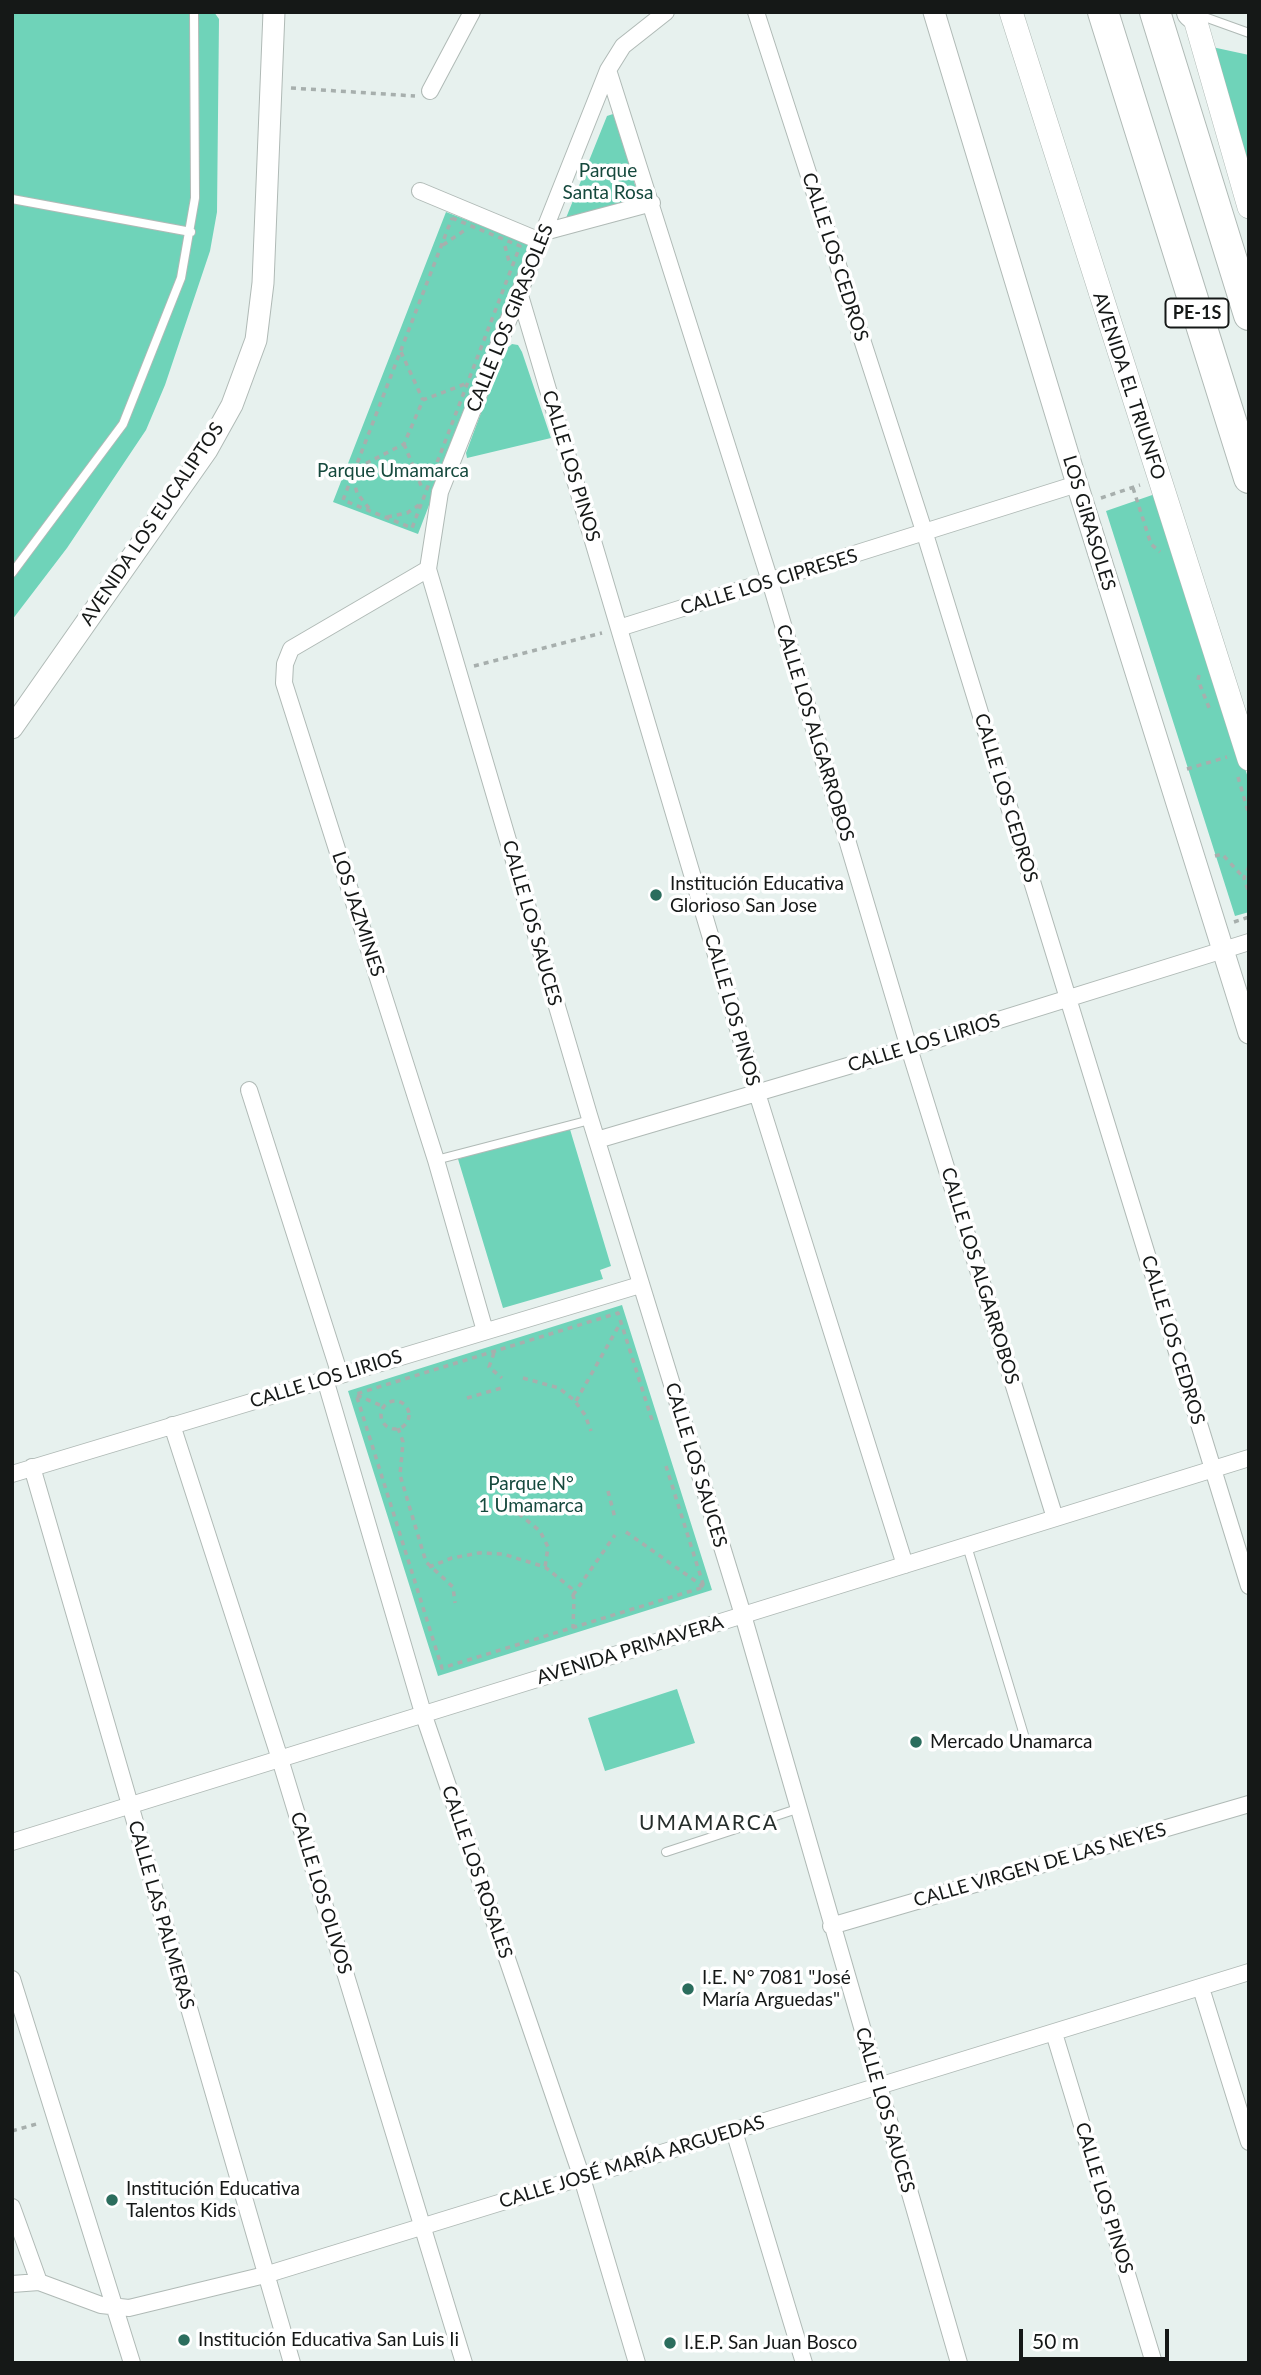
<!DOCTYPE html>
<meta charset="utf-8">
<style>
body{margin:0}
#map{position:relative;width:1261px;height:2375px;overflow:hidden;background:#e7f1ee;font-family:Lato,sans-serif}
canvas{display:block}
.frame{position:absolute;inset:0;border:14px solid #151817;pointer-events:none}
.scale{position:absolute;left:1019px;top:2329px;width:150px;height:32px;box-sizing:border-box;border:4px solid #151817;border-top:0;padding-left:9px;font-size:21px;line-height:24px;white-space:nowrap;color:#151817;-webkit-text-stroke:5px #fff;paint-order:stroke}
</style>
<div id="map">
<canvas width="1261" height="2375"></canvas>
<div class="frame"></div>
<div class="scale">50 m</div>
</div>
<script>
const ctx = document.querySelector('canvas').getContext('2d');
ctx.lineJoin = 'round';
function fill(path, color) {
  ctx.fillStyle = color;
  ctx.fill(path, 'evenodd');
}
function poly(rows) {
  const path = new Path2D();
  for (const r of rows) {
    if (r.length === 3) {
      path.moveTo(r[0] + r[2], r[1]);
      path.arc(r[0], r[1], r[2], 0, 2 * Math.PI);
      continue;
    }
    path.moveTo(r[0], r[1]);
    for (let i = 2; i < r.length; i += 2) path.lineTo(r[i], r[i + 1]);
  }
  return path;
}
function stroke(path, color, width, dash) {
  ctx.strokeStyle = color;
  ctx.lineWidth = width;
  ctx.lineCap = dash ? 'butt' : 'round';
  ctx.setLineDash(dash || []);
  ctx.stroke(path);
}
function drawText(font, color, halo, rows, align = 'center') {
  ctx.font = font + ' Lato,sans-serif';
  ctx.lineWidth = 7;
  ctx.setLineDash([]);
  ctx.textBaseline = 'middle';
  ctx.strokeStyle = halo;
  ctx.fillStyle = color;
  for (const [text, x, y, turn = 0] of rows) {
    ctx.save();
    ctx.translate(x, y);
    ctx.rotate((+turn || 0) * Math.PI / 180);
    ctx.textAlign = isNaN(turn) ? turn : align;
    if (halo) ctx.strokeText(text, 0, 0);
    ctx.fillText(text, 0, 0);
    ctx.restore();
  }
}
fill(poly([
 [12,12,214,12,219,19,217,212,210,251,165,385,146,430,67,548,12,620],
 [1212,47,1249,55,1249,166],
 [613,114,617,117,639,200,566,218,607,116],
 [446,212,529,244,418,534,333,502],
 [512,344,518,345,522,352,551,438,467,458,466,453,504,351],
 [1158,493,1249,781,1249,912,1235,916,1106,511],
 [569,1126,611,1266,600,1270,603,1279,503,1308,458,1159],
 [622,1305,712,1590,438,1676,348,1391],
 [677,1689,695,1743,605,1771,588,1718]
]), '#6fd3b9');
const service = poly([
 [1199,15,1249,33],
 [12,199,191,232],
 [12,573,123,424,181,278,195,198,194,12],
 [436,1160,590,1120],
 [967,1546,1024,1735],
 [666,1852,797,1809]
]);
const minor = poly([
 [666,12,623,46,608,70,440,492,428,569,589,1115,743,1615,959,2363],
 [756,12,925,534,1249,1586],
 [608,70,770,581,909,1048,1055,1518],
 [430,91,472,12],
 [420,191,540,241],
 [544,232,652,203],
 [519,292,757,1093,905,1565],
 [428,569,291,649,285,664,284,683,436,1160,485,1331],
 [619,628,1077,484],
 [249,1090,340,1375],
 [597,1140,909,1048,1249,942],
 [325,1379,423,1713,582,2178,637,2363],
 [172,1425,280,1759,464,2363],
 [32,1467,292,2363],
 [12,1474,640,1285],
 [12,1842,1249,1458],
 [831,1926,1249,1804],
 [12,1979,132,2363],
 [1201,1988,1249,2142],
 [1054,2033,1154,2363],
 [734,2131,804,2363],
 [12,2207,39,2282],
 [12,2284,39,2282,101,2305,129,2308,265,2275,1249,1972]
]);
const tertiary = poly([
 [934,12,1077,484,1249,1033],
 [12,728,207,450,232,405,256,340,263,283,274,12]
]);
const secondary = poly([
 [1011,12,1249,759],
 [1193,12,1249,207]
]);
const motorway = poly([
 [1103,12,1249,478],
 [1155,12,1249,315],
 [1192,12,1193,13]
]);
stroke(service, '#b0bab6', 10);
stroke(minor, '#b0bab6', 18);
stroke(tertiary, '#b0bab6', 23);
stroke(secondary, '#b0bab6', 24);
stroke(motorway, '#b0bab6', 32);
stroke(poly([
 [291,88,415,96],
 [452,218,520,246,412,528,343,500,452,218],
 [443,245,465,230],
 [505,246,510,265],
 [401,352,423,400],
 [404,444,422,488],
 [357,468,404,444,423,400,465,384],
 [353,478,357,493,371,511],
 [1133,488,1151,544,1160,552],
 [1101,498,1140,485],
 [387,517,407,513,419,505],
 [474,666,602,633],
 [1199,675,1198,680,1210,710],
 [1187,769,1227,757],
 [1238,777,1249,815],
 [1215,856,1222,854,1244,878],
 [1249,866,1244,878,1249,893],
 [1234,922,1249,917],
 [494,1353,489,1367,502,1378],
 [523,1378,559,1388,574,1400,585,1415,591,1431],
 [357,1395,384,1407],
 [467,1398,505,1387],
 [576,1401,621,1322],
 [395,1415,14],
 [652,1420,618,1313,356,1394,442,1668,704,1587,666,1466],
 [398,1428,403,1442,400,1475,426,1562,453,1587,455,1603],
 [608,1491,615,1518],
 [503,1501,540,1531,548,1547,545,1567],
 [626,1532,704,1587],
 [429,1567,452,1558,479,1553,503,1554,545,1567,571,1588,574,1599,573,1628],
 [573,1595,615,1535],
 [12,2131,40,2123]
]), '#a7afad', 3.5, [5, 5]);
stroke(service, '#fff', 8);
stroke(minor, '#fff', 16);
stroke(tertiary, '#fff', 21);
stroke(secondary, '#fff', 23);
stroke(motorway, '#fff', 30);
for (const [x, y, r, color] of [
 [656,895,7,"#2b6d5d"],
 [916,1742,7,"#2b6d5d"],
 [688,1989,7,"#2b6d5d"],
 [112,2200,7,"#2b6d5d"],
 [184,2340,7,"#2b6d5d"],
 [670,2343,7,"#2b6d5d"]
]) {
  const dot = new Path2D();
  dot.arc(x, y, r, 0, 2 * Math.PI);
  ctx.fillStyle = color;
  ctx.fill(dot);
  stroke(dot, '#fff', 2.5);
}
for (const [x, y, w] of [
 [1197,313,63]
]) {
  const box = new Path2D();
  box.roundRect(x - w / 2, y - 14.5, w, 29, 5);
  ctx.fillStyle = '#fff';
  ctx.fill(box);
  stroke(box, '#151817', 2);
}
drawText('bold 18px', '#151817', null, [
 ["PE-1S",1197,313]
]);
drawText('19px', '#15493d', '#fff', [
 ["Parque",608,171],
 ["Santa Rosa",608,193],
 ["Parque Umamarca",393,471],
 ["Parque N°",531,1484],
 ["1 Umamarca",531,1506]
]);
drawText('19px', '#151817', '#fff', [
 ["CALLE LOS CEDROS",835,257,72],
 ["CALLE LOS GIRASOLES",510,318,-68],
 ["AVENIDA EL TRIUNFO",1129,386,72],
 ["CALLE LOS PINOS",571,466,73],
 ["LOS GIRASOLES",1089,523,73],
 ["AVENIDA LOS EUCALIPTOS",152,524,-56],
 ["CALLE LOS CIPRESES",769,582,-17],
 ["CALLE LOS ALGARROBOS",815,733,73],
 ["CALLE LOS CEDROS",1006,798,73],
 ["LOS JAZMINES",358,914,72],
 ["CALLE LOS SAUCES",532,923,74],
 ["CALLE LOS PINOS",732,1010,74],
 ["CALLE LOS LIRIOS",924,1043,-17],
 ["CALLE LOS ALGARROBOS",980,1276,73],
 ["CALLE LOS CEDROS",1173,1340,73],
 ["CALLE LOS LIRIOS",326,1379,-17],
 ["CALLE LOS SAUCES",696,1465,73],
 ["AVENIDA PRIMAVERA",630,1650,-17],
 ["CALLE VIRGEN DE LAS NEYES",1040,1865,-16],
 ["CALLE LOS ROSALES",477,1872,71],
 ["CALLE LOS OLIVOS",321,1893,73],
 ["CALLE LAS PALMERAS",161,1915,74],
 ["CALLE LOS SAUCES",885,2110,74],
 ["CALLE JOSÉ MARÍA ARGUEDAS",632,2162,-17],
 ["CALLE LOS PINOS",1104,2198,73]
]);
drawText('19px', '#151817', '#fff', [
 ["Institución Educativa",670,884],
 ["Glorioso San Jose",670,906],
 ["Mercado Unamarca",930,1742],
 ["I.E. N° 7081 \"José",702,1978],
 ["María Arguedas\"",702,2000],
 ["Institución Educativa",126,2189],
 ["Talentos Kids",126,2211],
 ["Institución Educativa San Luis Ii",198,2340],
 ["I.E.P. San Juan Bosco",684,2343]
], 'left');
ctx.letterSpacing = '2px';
drawText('21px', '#262e2b', '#fff', [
 ["UMAMARCA",709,1823]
]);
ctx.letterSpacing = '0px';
</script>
